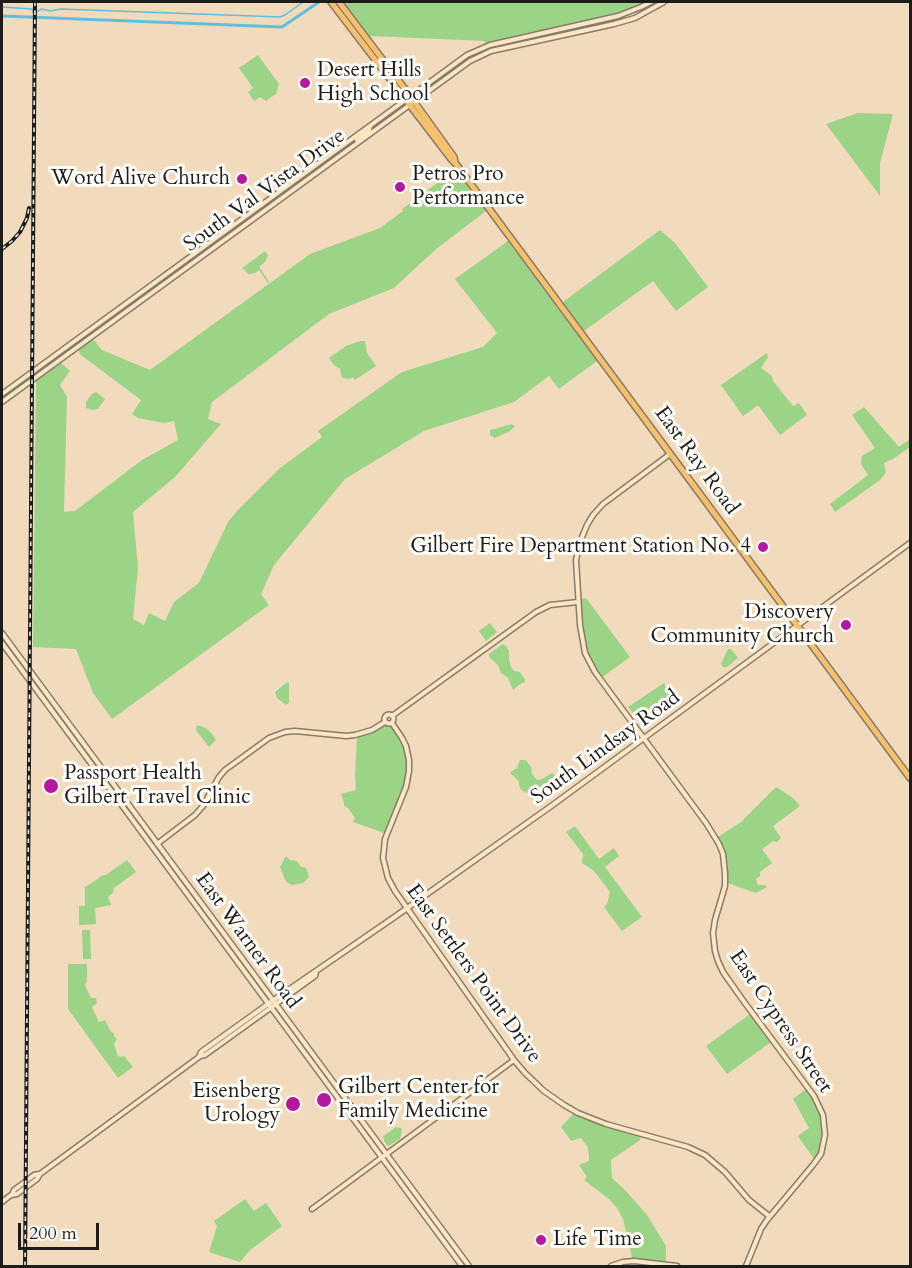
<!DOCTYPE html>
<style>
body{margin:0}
#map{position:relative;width:912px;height:1268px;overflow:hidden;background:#f2dbbc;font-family:Cardo,serif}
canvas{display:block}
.frame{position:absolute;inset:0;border:3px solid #1c1c1c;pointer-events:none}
.scale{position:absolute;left:18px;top:1223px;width:81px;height:27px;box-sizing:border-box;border:3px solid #1c1c1c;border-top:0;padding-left:8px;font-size:18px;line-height:21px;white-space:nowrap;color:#1c1c1c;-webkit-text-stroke:4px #fdfcf7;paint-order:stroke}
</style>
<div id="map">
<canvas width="912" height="1268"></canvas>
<div class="frame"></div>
<div class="scale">200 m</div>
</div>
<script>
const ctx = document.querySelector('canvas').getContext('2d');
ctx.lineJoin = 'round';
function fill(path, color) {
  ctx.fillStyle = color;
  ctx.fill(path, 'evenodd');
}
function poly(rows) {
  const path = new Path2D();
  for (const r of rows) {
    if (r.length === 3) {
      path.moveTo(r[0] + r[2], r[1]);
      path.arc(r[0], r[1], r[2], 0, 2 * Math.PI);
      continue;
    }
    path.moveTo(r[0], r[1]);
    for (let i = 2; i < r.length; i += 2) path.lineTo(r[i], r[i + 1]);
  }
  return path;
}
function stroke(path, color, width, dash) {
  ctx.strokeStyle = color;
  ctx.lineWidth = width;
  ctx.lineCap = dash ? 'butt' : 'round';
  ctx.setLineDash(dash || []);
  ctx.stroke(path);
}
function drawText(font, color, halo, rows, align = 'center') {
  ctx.font = font + ' Cardo,serif';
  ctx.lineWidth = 6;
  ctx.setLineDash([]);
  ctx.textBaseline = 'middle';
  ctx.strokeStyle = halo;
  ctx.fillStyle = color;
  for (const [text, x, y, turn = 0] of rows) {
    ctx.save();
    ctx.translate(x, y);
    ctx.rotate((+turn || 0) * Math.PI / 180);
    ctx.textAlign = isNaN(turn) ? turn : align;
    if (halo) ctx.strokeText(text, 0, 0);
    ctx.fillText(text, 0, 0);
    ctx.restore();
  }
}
fill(poly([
 [342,2,646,2,621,12,486,44,484,41,370,36,368,37],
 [258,55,279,84,276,94,266,101,260,97,254,101,248,92,253,88,239,68],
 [858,113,893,114,880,163,880,196,826,124],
 [455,170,486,211,435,250,394,288,329,314,212,402,208,419,221,424,175,477,133,512,138,568,133,619,144,625,149,613,165,621,174,602,199,583,228,522,238,510,279,469,322,437,318,431,402,372,483,347,497,333,455,279,508,241,597,361,559,389,549,376,514,402,424,431,345,479,274,565,261,594,269,605,112,719,93,693,76,649,33,647,36,380,61,363,70,371,60,385,67,397,64,512,75,511,142,460,178,440,174,421,164,423,138,418,132,414,141,400,81,355,78,350,93,339,102,350,150,370,310,254,380,228,403,211,402,209],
 [660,230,675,243,708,287,676,311,653,281,584,331,563,302],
 [265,251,268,255,265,262,260,266,260,268,269,282,268,283,259,270,255,273,249,274,242,268],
 [360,341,365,341,367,353,376,366,355,380,353,377,350,379,342,378,340,369,334,365,329,358,346,346],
 [767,353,768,357,761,368,772,376,773,381,793,406,799,403,807,415,780,435,758,405,743,416,721,385],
 [96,392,105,399,98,409,93,410,86,408,86,402,92,394],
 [864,407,899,447,910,439,910,447,893,459,884,463,886,473,880,480,835,512,830,504,868,475,861,464,862,456,875,448,852,415],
 [512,424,515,426,510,431,499,436,495,438,490,435,490,430],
 [586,598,630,657,601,678,592,664,587,653,583,637,580,599],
 [490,623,497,632,486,641,479,631],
 [503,644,506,646,509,651,509,659,511,667,514,671,520,672,525,680,525,682,520,684,513,690,508,678,501,673,498,665,489,657,489,654],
 [728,649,731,649,738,658,727,667,723,667,721,664],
 [287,682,289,683,289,703,286,705,277,698,275,692],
 [664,683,673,704,660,711,646,724,641,723,628,707],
 [385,724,391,725,402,742,406,755,408,767,405,786,384,833,353,822,355,818,348,808,344,806,344,802,341,794,356,790,355,776,357,737,372,733],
 [197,725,206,728,213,735,216,740,209,747,196,730],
 [520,760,526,760,531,767,532,774,537,780,542,779,552,773,560,778,562,785,558,789,551,792,545,798,542,798,534,801,530,798,528,793,523,791,520,788,518,780,510,773,512,771,517,768],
 [776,787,793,798,800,806,773,826,781,838,777,842,773,841,762,849,772,863,760,872,760,876,756,879,758,885,765,885,767,887,756,893,728,883,728,875,725,855,718,837,741,822],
 [575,826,599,859,614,848,619,856,605,867,642,917,622,931,604,907,607,904,610,892,594,871,582,863,583,854,566,832],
 [286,856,290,860,297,861,300,866,306,868,309,877,303,883,292,885,286,882,280,867],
 [127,860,136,872,114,888,113,893,110,895,108,898,111,904,111,905,95,908,96,924,79,925,79,906,85,906,85,887,98,879,101,876,106,875],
 [82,930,90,930,91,959,83,959],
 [68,964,87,964,87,981,85,985,91,998,96,998,97,1003,92,1007,99,1022,105,1020,111,1032,114,1033,114,1036,117,1039,114,1044,118,1056,121,1057,124,1056,133,1067,118,1078,68,1009],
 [750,1014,771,1042,727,1074,706,1046],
 [806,1089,817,1104,821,1115,823,1136,820,1148,816,1158,814,1159,798,1136,809,1128,793,1099],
 [574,1113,600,1124,641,1136,640,1140,611,1160,612,1178,625,1190,647,1215,666,1246,666,1262,632,1258,627,1235,623,1219,617,1208,609,1199,584,1180,587,1177,579,1165,589,1161,589,1155,587,1146,581,1138,571,1141,561,1127],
 [396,1127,401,1128,402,1130,400,1139,388,1146,384,1141,383,1136],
 [245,1199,254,1211,266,1203,282,1226,249,1251,240,1262,209,1252,217,1226,214,1221]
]), '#9bd486');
stroke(poly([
 [2,7,32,9,33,12],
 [36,12,42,9,50,11,61,9,280,17,285,15,303,2],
 [793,612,796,610]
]), '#5ec0dc', 1.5);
stroke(poly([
 [2,16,282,27,319,2]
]), '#5ec0dc', 3);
const secondary = poly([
 [357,140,369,130,370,126],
 [2,394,467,55,490,45,618,16,641,7,651,2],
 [2,402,470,61,491,51,614,24,635,18,664,2],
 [670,454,603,504,593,515,587,525,580,542,576,560,580,625,585,653,595,672,706,823,719,844,723,854,725,874,725,886,715,920,713,933,715,951,718,961,723,972,742,999,814,1096,823,1115,825,1135,821,1154,813,1165,767,1220,761,1229,746,1266],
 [2,633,469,1266],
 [2,643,462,1266],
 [389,719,4.5],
 [392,716,536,612,550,605,578,602],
 [392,723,402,738,406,746,409,760,409,771,406,787,385,839,383,858,388,878,395,891,514,1060,525,1073,544,1091,564,1105,578,1113,606,1124,688,1147,705,1155,725,1172,749,1200,769,1216],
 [157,844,195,815,203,806,219,777,225,770,269,738,285,732,295,731,346,736,355,735,372,730,385,722],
 [200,1056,205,1055,315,976,316,972],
 [12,1195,14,1190,25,1182,34,1175,39,1174],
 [2,1202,11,1195,17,1194,37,1179,40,1174,199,1057,201,1052,268,1004,396,916,554,804,910,543],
 [312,1209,514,1060],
 [611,1266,623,1262,634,1261,677,1266]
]);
const primary = poly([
 [331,2,451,159,456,164,910,778],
 [339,2,408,93,454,157,455,163]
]);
stroke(secondary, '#877c6c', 7);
stroke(primary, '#877c6c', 8);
stroke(secondary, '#fce6c4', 4);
stroke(primary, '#f7c06c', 5);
const rail = poly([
 [2,249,12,241,20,232,27,218,29,208],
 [25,1266,35,2]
]);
stroke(rail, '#1c1c1c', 4);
stroke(rail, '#fdfcf7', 1.5, [4.5]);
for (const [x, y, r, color] of [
 [305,83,6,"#b5179e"],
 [242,179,6,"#b5179e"],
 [400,187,6,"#b5179e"],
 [763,547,6,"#b5179e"],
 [846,625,6,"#b5179e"],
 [51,786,8,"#b5179e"],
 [324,1100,8,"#b5179e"],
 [293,1104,8,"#b5179e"],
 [541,1240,6,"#b5179e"]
]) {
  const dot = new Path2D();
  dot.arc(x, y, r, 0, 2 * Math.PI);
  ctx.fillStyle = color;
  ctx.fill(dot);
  stroke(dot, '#fdfcf7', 2);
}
drawText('21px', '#1c1c1c', '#fdfcf7', [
 ["Desert Hills",317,71],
 ["High School",317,95],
 ["Petros Pro",412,175],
 ["Performance",412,199],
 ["Word Alive Church",230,179,"right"],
 ["Gilbert Fire Department Station No. 4",751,547,"right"],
 ["Discovery",834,613,"right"],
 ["Community Church",834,637,"right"],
 ["Passport Health",64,774],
 ["Gilbert Travel Clinic",64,798],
 ["Gilbert Center for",338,1088],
 ["Family Medicine",338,1112],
 ["Eisenberg",280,1092,"right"],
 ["Urology",280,1116,"right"],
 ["Life Time",553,1240]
], 'left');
drawText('21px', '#1c1c1c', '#fdfcf7', [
 ["South Val Vista Drive",265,191,-36],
 ["East Ray Road",696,461,54],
 ["South Lindsay Road",606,748,-36],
 ["East Warner Road",247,941,54],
 ["East Settlers Point Drive",473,974,54],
 ["East Cypress Street",780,1022,56]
]);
</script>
